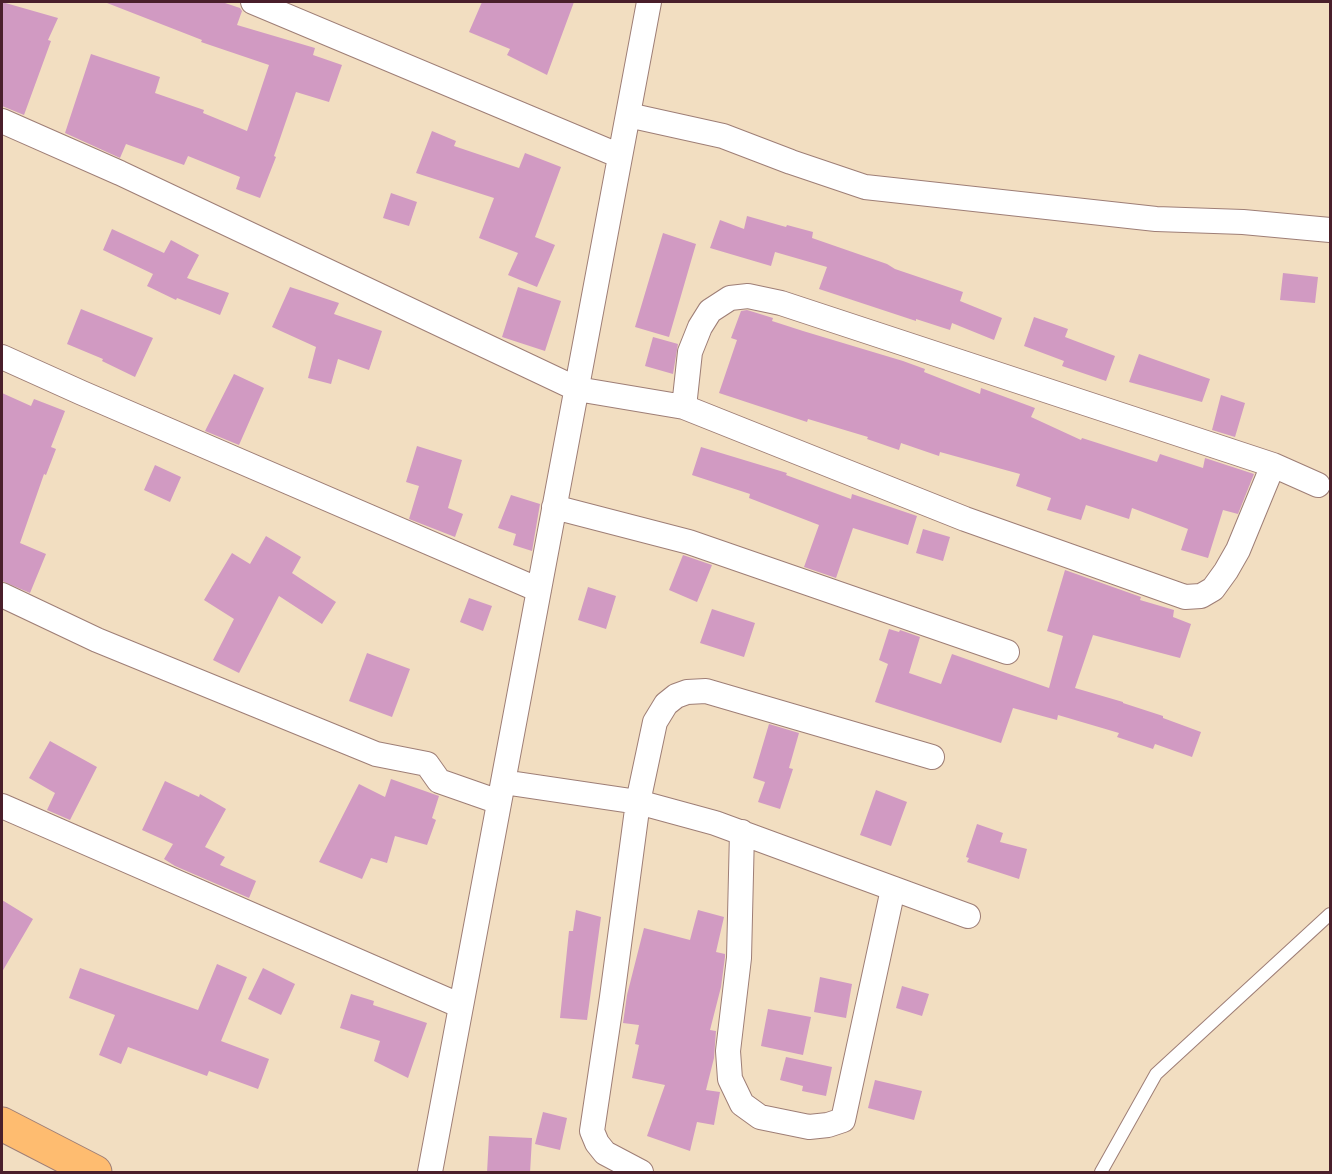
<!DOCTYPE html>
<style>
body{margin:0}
#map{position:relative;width:1332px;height:1174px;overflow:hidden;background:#f2dec1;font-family:"IM FELL DW Pica",serif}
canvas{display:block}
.frame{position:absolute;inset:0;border:3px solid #4a1f2b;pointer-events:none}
</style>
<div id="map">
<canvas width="1332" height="1174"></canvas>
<div class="frame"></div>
</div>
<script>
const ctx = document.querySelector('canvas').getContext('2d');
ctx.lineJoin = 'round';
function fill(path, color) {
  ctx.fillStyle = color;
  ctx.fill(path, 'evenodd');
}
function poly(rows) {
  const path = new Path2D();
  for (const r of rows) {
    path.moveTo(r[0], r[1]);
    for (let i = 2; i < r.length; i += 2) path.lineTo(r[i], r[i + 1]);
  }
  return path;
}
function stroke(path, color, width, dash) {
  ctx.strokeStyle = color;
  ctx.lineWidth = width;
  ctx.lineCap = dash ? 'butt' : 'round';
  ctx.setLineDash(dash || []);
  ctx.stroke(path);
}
fill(poly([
 [2,2,58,18,48,40,51,41,24,115,2,106],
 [108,2,222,2,240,8,242,11,237,25,315,48,313,55,342,65,329,102,296,92,274,156,276,157,260,198,236,189,240,177,188,156,184,165,126,144,120,158,65,133,91,54,160,77,155,93,204,110,203,113,247,131,269,65,201,42,202,40,107,3],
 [482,2,574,2,547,75,507,55,510,49,469,32],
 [432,131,456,141,454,146,519,168,525,153,561,167,535,237,555,245,537,287,508,275,518,253,479,238,494,198,416,173],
 [391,193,417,202,409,226,383,218],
 [747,216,786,227,787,225,813,232,812,238,887,264,895,269,963,292,960,301,1002,318,994,340,952,323,950,330,916,319,916,321,819,289,827,267,775,252,771,266,710,248,720,220,744,229],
 [112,229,164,253,171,240,199,255,187,278,229,293,220,315,177,298,176,300,147,286,153,274,103,250],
 [663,233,696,244,669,337,635,327],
 [1283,273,1318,277,1315,303,1280,300],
 [290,287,339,303,334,314,382,331,369,370,338,359,331,384,308,378,316,347,272,327],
 [518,287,561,301,545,351,502,337],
 [81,309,153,338,135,377,102,361,103,359,67,344],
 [747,310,773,318,772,321,803,331,903,361,925,369,924,372,980,394,981,388,1035,408,1031,417,1081,440,1082,438,1157,462,1160,454,1203,468,1205,458,1254,474,1238,514,1223,510,1208,558,1181,550,1188,529,1132,508,1129,519,1086,505,1081,520,1047,510,1051,498,1016,486,1020,474,940,452,939,456,901,443,899,450,867,439,868,437,808,419,807,422,719,393,737,340,731,338,741,311],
 [1034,317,1068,329,1065,337,1115,356,1106,381,1062,366,1064,361,1024,346],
 [653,337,678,344,673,374,645,366],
 [1139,354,1210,379,1202,402,1129,382],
 [234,374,264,388,239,445,205,431],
 [2,393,31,406,34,399,65,411,51,447,56,449,46,475,44,474,20,543,46,554,30,593,2,581],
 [1221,395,1245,403,1235,437,1212,430],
 [417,446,462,460,448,508,463,514,455,537,409,519,419,486,406,482],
 [701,447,787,473,786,475,851,499,852,494,917,516,908,545,853,528,836,578,804,567,819,525,749,498,750,494,692,475],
 [155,465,181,477,170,502,144,490],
 [511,495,540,504,532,551,513,545,516,534,498,528],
 [923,529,950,537,943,561,916,553],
 [266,536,301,557,292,573,336,602,322,624,279,596,239,673,213,660,234,619,204,600,232,553,250,564],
 [683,555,712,565,697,602,669,590],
 [1065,570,1141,597,1140,600,1174,610,1173,617,1191,624,1180,658,1093,635,1075,688,1123,702,1123,703,1163,716,1163,718,1201,732,1192,757,1155,744,1153,749,1117,737,1119,733,1058,715,1057,720,1013,708,1001,743,875,702,888,664,879,660,889,629,899,632,900,630,920,637,909,673,941,684,952,654,1049,688,1063,636,1047,631],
 [588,587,616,596,606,629,578,620],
 [469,598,492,606,483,631,460,622],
 [712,609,755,623,744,657,700,643],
 [367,653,410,669,392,717,349,701],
 [769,724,799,733,789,768,793,769,780,809,758,802,765,782,753,778],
 [50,741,97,767,70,820,47,810,55,793,29,778],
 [391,779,439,796,432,818,436,820,427,845,395,836,387,863,371,858,362,879,319,862,359,784,385,797],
 [165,781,199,797,200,794,226,809,205,847,225,857,220,865,256,881,249,898,175,866,164,859,173,844,142,830],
 [876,790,907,802,891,846,860,835],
 [977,824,1003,833,1000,842,1027,849,1019,879,967,862,969,858,966,857],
 [2,900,33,919,2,972],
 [576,910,601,917,587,1020,560,1018,569,931,573,931],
 [698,910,724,917,716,952,725,954,725,957,721,987,710,1030,716,1031,714,1058,706,1090,720,1092,714,1125,697,1122,690,1151,647,1136,665,1085,632,1078,639,1045,635,1044,639,1025,623,1023,627,995,644,928,690,940],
 [217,964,247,977,221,1041,269,1059,258,1089,209,1071,207,1076,128,1047,121,1064,99,1055,115,1015,69,998,80,968,198,1010],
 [263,968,295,984,281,1015,248,999],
 [820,977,852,984,846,1018,814,1012],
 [902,986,929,994,922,1016,896,1008],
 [351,994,374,1001,373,1005,427,1023,408,1078,374,1061,380,1041,340,1028],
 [768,1009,811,1017,803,1055,761,1046],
 [786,1057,832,1067,826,1096,802,1091,803,1086,780,1080],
 [875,1080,922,1091,914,1120,868,1108],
 [543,1112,567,1118,560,1150,535,1144],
 [489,1136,532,1138,530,1173,487,1173]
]), '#d19ac2');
const service = poly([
 [1101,1172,1156,1074,1330,914]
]);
const minor = poly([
 [253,2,620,156],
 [628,115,723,136,791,162,865,187,1156,219,1243,222,1330,230],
 [2,121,120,173,577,389,684,407,965,519,1185,597,1201,596,1213,589,1226,571,1238,550,1273,465],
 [2,357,82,393,539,590],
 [684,407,690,352,700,327,710,311,730,298,748,296,781,303,1273,465,1318,485],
 [554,507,689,542,1007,652],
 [2,595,97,640,376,754,427,764,439,781,499,802],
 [503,782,638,802,715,823,968,916],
 [2,806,461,1006],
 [742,832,739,958,728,1051,730,1079,742,1104,760,1117,809,1127,828,1125,843,1120,893,889],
 [430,1172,649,2],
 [641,1172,605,1153,597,1143,592,1131,612,997,638,802,655,722,666,704,676,696,687,692,706,691,932,757]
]);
const primary = poly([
 [2,1124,95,1172]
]);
stroke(service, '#9e7e76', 14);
stroke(minor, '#9e7e76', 26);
stroke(primary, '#9e7e76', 35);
stroke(service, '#fff', 12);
stroke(minor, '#fff', 24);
stroke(primary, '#febc70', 33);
</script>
